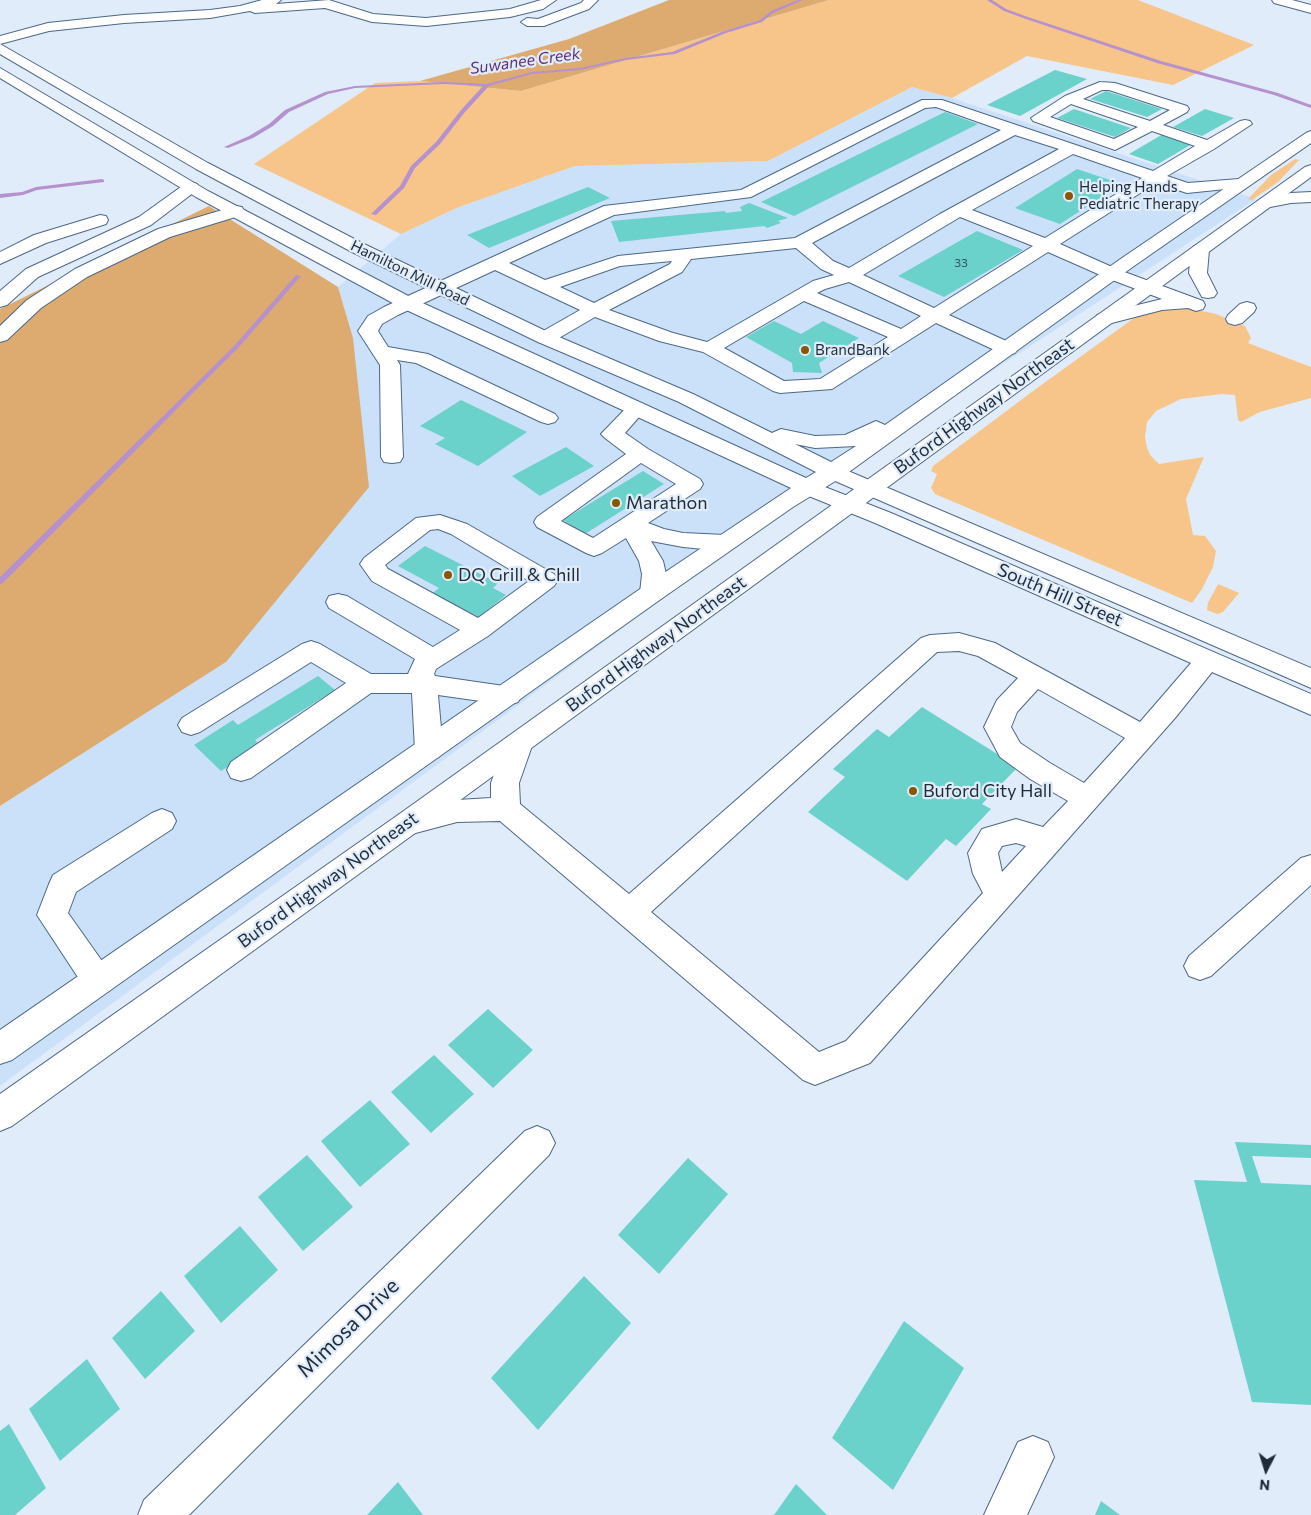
<!DOCTYPE html>
<style>
body{margin:0}
#map{position:relative;width:1311px;height:1515px;overflow:hidden;background:#e0ecfa;font-family:Commissioner,sans-serif}
canvas{display:block}
.north{position:absolute;left:1241px;top:1445px;width:50px;height:50px;-webkit-text-stroke:4px #e0ecfa;paint-order:stroke;rotate:185deg;font-size:14px;font-weight:700;line-height:20px;text-align:center;color:#1f2b38}
.north::after{content:'';display:block;margin:auto;width:18px;height:22px;background:#1f2b38;clip-path:polygon(50% 0,100% 100%,50% 72%,0 100%)}
</style>
<div id="map">
<canvas width="1311" height="1515"></canvas>
<div class="north">N</div>
</div>
<script>
const ctx = document.querySelector('canvas').getContext('2d');
ctx.lineJoin = 'round';
function fill(path, color) {
  ctx.fillStyle = color;
  ctx.fill(path, 'evenodd');
}
function poly(rows) {
  const path = new Path2D();
  for (const r of rows) {
    path.moveTo(r[0], r[1]);
    for (let i = 2; i < r.length; i += 2) path.lineTo(r[i], r[i + 1]);
  }
  return path;
}
function stroke(path, color, width, dash) {
  ctx.strokeStyle = color;
  ctx.lineWidth = width;
  ctx.lineCap = dash ? 'butt' : 'round';
  ctx.setLineDash(dash || []);
  ctx.stroke(path);
}
function drawText(font, color, halo, rows, align = 'center') {
  ctx.font = font + ' Commissioner,sans-serif';
  ctx.lineWidth = 4.5;
  ctx.setLineDash([]);
  ctx.textBaseline = 'middle';
  ctx.strokeStyle = halo;
  ctx.fillStyle = color;
  for (const [text, x, y, turn = 0] of rows) {
    ctx.save();
    ctx.translate(x, y);
    ctx.rotate((+turn || 0) * Math.PI / 180);
    ctx.textAlign = isNaN(turn) ? turn : align;
    if (halo) ctx.strokeText(text, 0, 0);
    ctx.fillText(text, 0, 0);
    ctx.restore();
  }
}
fill(poly([
 [912,87,952,98,1256,199,820,483,0,1086,0,806,226,662,353,338,338,287,401,234,459,207,575,166,768,161]
]), '#cbe1fa');
fill(poly([
 [829,0,1138,0,1254,45,1173,85,1027,56,952,98,912,87,768,161,575,166,459,207,401,234,254,164,375,83,420,81,521,91],
 [1295,159,1299,160,1278,182,1252,200,1248,199,1271,175],
 [1188,308,1216,314,1245,326,1251,338,1248,343,1311,367,1311,398,1260,412,1241,422,1238,420,1235,395,1222,394,1181,399,1156,411,1147,422,1145,437,1147,448,1150,455,1159,464,1204,457,1186,499,1193,535,1205,536,1216,551,1213,567,1202,589,1192,603,935,494,931,488,937,474,931,471,933,466,1029,394,1134,318,1157,309],
 [1218,584,1239,593,1223,612,1217,614,1207,610,1208,603]
]), '#f7c58a');
fill(poly([
 [669,0,829,0,521,91,420,81,569,39],
 [209,206,338,287,353,338,369,487,226,662,0,806,0,309]
]), '#ddab70');
fill(poly([
 [798,0,803,0,773,13,762,22,726,33,675,54,626,60,580,70,532,74,489,86,465,112,440,144,415,168,404,188,376,215,371,214,400,186,411,166,436,142,461,110,483,86,444,84,355,88,328,94,289,112,273,126,253,138,228,148,224,147,249,136,269,124,285,110,325,92,355,86,444,82,487,84,532,72,580,68,626,58,672,52,724,31,760,20,771,11,798,0],
 [987,0,992,0,1006,9,1028,17,1161,61,1278,93,1311,105,1311,108,1274,95,1157,63,1026,19,1004,11,987,0],
 [102,179,104,180,104,182,37,190,23,195,0,198,0,194,22,192,36,187,102,179],
 [296,275,301,276,239,347,3,583,0,584,0,577,235,345,296,275]
]), '#b591ce');
fill(poly([
 [1055,70,1087,79,1020,116,987,105],
 [1106,91,1162,109,1147,117,1090,99],
 [1074,109,1131,128,1115,137,1057,118],
 [1205,109,1234,118,1202,136,1173,127],
 [945,112,978,124,794,216,761,202],
 [1163,134,1192,144,1158,164,1129,154],
 [1077,169,1122,184,1060,224,1015,208],
 [588,187,610,198,489,248,467,235],
 [749,203,788,218,778,221,781,223,767,228,764,226,619,242,611,221,725,211,726,213,742,211,740,207],
 [977,231,1023,250,944,297,898,276],
 [774,321,801,334,823,321,859,338,819,363,822,373,793,372,792,363,746,337],
 [461,400,527,432,478,466,435,444,445,438,420,426],
 [566,447,594,466,540,496,512,476],
 [643,471,664,484,585,534,563,520],
 [425,546,498,583,493,588,506,595,479,617,447,601,439,608,424,600,439,588,398,566],
 [318,676,335,690,255,740,261,746,221,771,194,745,233,720,238,725],
 [922,707,1018,767,982,804,991,809,956,846,946,839,907,881,808,812,845,777,833,769,877,729,889,737],
 [488,1009,533,1050,493,1088,448,1045],
 [434,1055,474,1094,431,1133,391,1092],
 [370,1100,410,1144,360,1187,321,1141],
 [1235,1142,1311,1145,1311,1158,1252,1156,1261,1183,1311,1185,1311,1405,1252,1402,1194,1180,1247,1182],
 [307,1155,353,1207,303,1251,258,1197],
 [688,1158,728,1194,659,1274,618,1235],
 [240,1226,278,1270,221,1323,184,1276],
 [584,1276,631,1323,538,1430,491,1378],
 [161,1291,195,1331,145,1379,112,1338],
 [904,1321,964,1368,893,1490,832,1438],
 [87,1359,120,1409,60,1461,29,1409],
 [9,1424,46,1488,15,1515,0,1515,0,1431],
 [398,1482,423,1515,367,1515],
 [796,1484,827,1515,774,1515],
 [1101,1501,1120,1515,1095,1515]
]), '#6bd1cb');
const minor = poly([
 [262,0,281,0,276,4,329,0,373,14,426,18,510,9,541,0,556,0,543,9,510,17,426,26,372,22,325,8,255,13,250,11,210,18,124,23,49,31,0,44,0,36,48,23,124,15,210,10,240,6,262,0],
 [584,0,598,0,589,9,544,26,527,26,521,22,527,18,538,19,581,3,584,0],
 [1272,0,1292,0,1311,5,1311,13,1274,3,1272,0],
 [1100,82,1115,83,1187,106,1189,109,1187,112,1163,125,1207,140,1240,121,1245,120,1250,121,1252,124,1214,149,1167,176,1188,183,1239,179,1245,181,1247,184,1245,187,1187,193,1156,183,1060,244,1119,270,1203,301,1205,305,1203,309,1196,311,1188,308,1162,310,1104,325,1097,323,1095,319,1097,315,1162,299,1107,278,1048,252,949,315,1015,345,1018,349,1015,353,1008,355,1001,353,936,323,832,389,780,393,773,391,703,352,659,341,595,317,552,342,545,344,538,342,535,338,538,334,580,310,495,270,398,315,382,324,378,331,388,347,428,354,555,414,558,418,555,422,548,424,541,422,416,363,397,360,400,365,403,457,400,462,392,463,384,462,381,457,380,365,358,331,368,316,384,307,604,206,741,190,922,100,942,100,1153,171,1195,146,1152,131,1115,150,1033,121,1031,118,1065,96,1100,82],
 [1102,90,1109,90,1170,110,1150,121,1083,99,1102,90],
 [1071,104,1138,127,1114,139,1050,117,1071,104],
 [936,107,1001,130,795,238,618,256,545,280,509,263,614,215,751,197,925,108,936,107],
 [1015,135,1059,149,940,214,849,268,833,261,812,243,1015,135],
 [1073,154,1142,178,1045,238,972,210,1073,154],
 [960,217,1033,246,934,308,863,275,960,217],
 [796,248,821,269,834,275,813,281,707,342,673,333,609,310,682,272,691,259,796,248],
 [672,261,670,264,594,303,560,287,620,266,672,261],
 [849,282,921,316,901,329,817,293,825,289,849,282],
 [804,301,888,337,820,379,784,381,724,348,804,301],
 [191,182,197,184,199,187,197,190,151,225,38,277,7,305,0,307,0,291,26,269,139,217,185,184,191,182],
 [1311,192,1311,202,1291,203,1265,208,1259,206,1257,203,1259,200,1265,198,1291,193,1311,192],
 [236,206,242,207,244,211,242,215,170,237,87,277,41,308,7,340,0,342,0,326,27,300,75,269,158,229,236,206],
 [100,215,106,216,108,220,106,224,46,243,0,264,0,252,34,235,100,215],
 [1200,245,1206,246,1209,250,1207,273,1217,293,1214,297,1208,298,1202,297,1189,273,1191,250,1194,246,1200,245],
 [1247,302,1254,304,1256,308,1254,312,1242,323,1235,325,1228,323,1226,319,1228,315,1240,304,1247,302],
 [636,403,643,405,646,409,625,433,648,449,700,479,703,484,700,489,648,523,664,529,683,533,725,535,733,538,737,543,733,548,725,551,683,547,651,541,663,561,666,574,664,593,661,599,652,601,643,599,640,593,642,574,639,561,626,538,602,553,594,556,586,553,537,527,534,522,537,517,626,454,605,438,601,434,629,405,636,403],
 [641,463,676,484,593,538,561,521,641,463],
 [834,465,1311,668,1311,688,826,477,823,472,826,467,834,465],
 [807,480,891,513,1311,694,1311,715,1212,672,1175,718,870,1063,815,1085,803,1080,500,821,457,822,408,835,398,831,394,823,398,815,408,811,457,800,491,798,491,783,505,743,509,736,519,733,529,736,533,743,519,783,520,804,629,894,921,638,930,635,959,633,995,643,1140,722,1191,663,875,523,799,492,796,487,799,482,807,480],
 [959,651,978,656,1018,678,997,700,984,727,1000,757,1030,779,1068,801,1043,827,1016,819,982,829,968,853,973,874,983,893,846,1041,819,1052,651,912,937,652,959,651],
 [1038,689,1125,738,1084,783,1050,763,1020,743,1011,727,1017,712,1038,689],
 [1016,843,1026,846,1002,872,998,853,1002,846,1016,843],
 [440,515,467,524,554,574,558,580,554,586,488,636,436,669,434,674,435,676,518,688,522,695,518,702,509,705,438,695,443,750,439,757,429,760,419,757,415,750,412,693,371,693,251,778,241,781,231,778,227,770,231,762,346,683,311,662,200,732,191,735,182,732,178,725,182,718,302,644,311,641,320,644,371,674,408,674,415,659,329,608,326,602,329,596,338,594,347,596,433,647,460,630,372,581,360,564,364,558,416,518,440,515],
 [438,529,451,534,529,581,478,618,388,569,385,565,430,530,438,529],
 [162,809,172,813,176,821,172,829,76,892,68,913,109,971,114,981,109,991,98,995,87,991,37,915,49,884,53,875,152,813,162,809],
 [1311,855,1311,885,1211,976,1200,980,1189,976,1184,966,1189,956,1301,858,1311,855],
 [537,1126,549,1131,555,1143,549,1155,189,1515,138,1515,144,1500,525,1131,537,1126],
 [1033,1436,1048,1442,1054,1457,1027,1515,984,1515,1018,1442,1033,1436]
]);
const major = poly([
 [0,44,208,163,364,244,552,334,693,394,772,433,781,429,815,436,845,435,876,421,885,425,1122,258,1306,133,1311,131,1311,143,1134,266,842,477,793,507,661,599,12,1060,0,1064,0,1030,643,587,791,488,402,308,196,197,0,78,0,68,208,191,416,300,806,478,816,472,679,402,538,342,352,252,196,169,0,54,0,44],
 [795,444,815,448,856,446,831,462,795,444],
 [1311,165,1311,177,418,831,12,1126,0,1131,0,1094,398,815,1305,167,1311,165]
]);
stroke(minor, '#4c6886', 2);
stroke(major, '#4c6886', 2);
fill(minor, '#fff');
fill(major, '#fff');
for (const [x, y, r, color] of [
 [1069,196,5,"#8a5701"],
 [805,350,5,"#8a5701"],
 [616,503,5,"#8a5701"],
 [448,575,5,"#8a5701"],
 [913,791,5,"#8a5701"]
]) {
  const dot = new Path2D();
  dot.arc(x, y, r, 0, 2 * Math.PI);
  ctx.fillStyle = color;
  ctx.fill(dot);
  stroke(dot, '#e0ecfa', 2);
}
drawText('12px', '#32545d', null, [
 ["33",961,263]
]);
drawText('15px', '#1f2b38', '#e0ecfa', [
 ["Helping Hands",1079,187],
 ["Pediatric Therapy",1079,204],
 ["BrandBank",815,350]
], 'left');
drawText('15px', '#1f2b38', '#e0ecfa', [
 ["Hamilton Mill Road",410,273,26]
]);
drawText('italic 16px', '#5d2f78', '#e0ecfa', [
 ["Suwanee Creek",525,61,-8]
]);
drawText('18px', '#1f2b38', '#e0ecfa', [
 ["Buford Highway Northeast",984,406,-36],
 ["South Hill Street",1060,595,23],
 ["Buford Highway Northeast",656,644,-36],
 ["Buford Highway Northeast",328,880,-36]
]);
drawText('18px', '#1f2b38', '#e0ecfa', [
 ["Marathon",626,503],
 ["DQ Grill & Chill",458,575],
 ["Buford City Hall",923,791]
], 'left');
drawText('21px', '#1f2b38', '#e0ecfa', [
 ["Mimosa Drive",348,1328,-44]
]);
</script>
